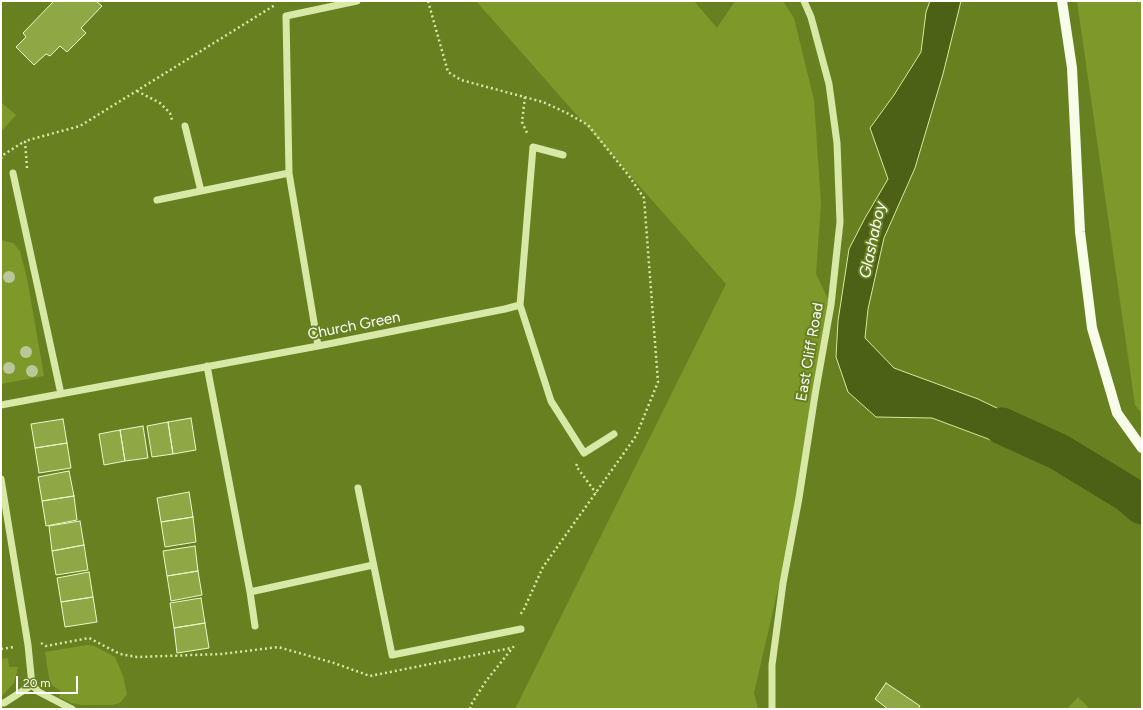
<!DOCTYPE html>
<style>
body{margin:0}
#map{position:relative;width:1143px;height:710px;overflow:hidden;background:#678121;font-family:Figtree,sans-serif}
canvas{display:block}
.frame{position:absolute;inset:0;border:2px solid #fff;pointer-events:none}
.scale{position:absolute;left:16px;top:676px;width:62px;height:18px;box-sizing:border-box;border:2px solid #fff;border-top:0;padding-left:5px;font-size:12px;line-height:14px;white-space:nowrap;color:#fff;-webkit-text-stroke:3px #678121;paint-order:stroke}
</style>
<div id="map">
<canvas width="1143" height="710"></canvas>
<div class="frame"></div>
<div class="scale">20 m</div>
</div>
<script>
const ctx = document.querySelector('canvas').getContext('2d');
ctx.lineJoin = 'round';
function fill(path, color) {
  ctx.fillStyle = color;
  ctx.fill(path, 'evenodd');
}
function poly(rows) {
  const path = new Path2D();
  for (const r of rows) {
    path.moveTo(r[0], r[1]);
    for (let i = 2; i < r.length; i += 2) path.lineTo(r[i], r[i + 1]);
  }
  return path;
}
function stroke(path, color, width, dash) {
  ctx.strokeStyle = color;
  ctx.lineWidth = width;
  ctx.lineCap = dash ? 'butt' : 'round';
  ctx.setLineDash(dash || []);
  ctx.stroke(path);
}
function drawText(font, color, halo, rows, align = 'center') {
  ctx.font = font + ' Figtree,sans-serif';
  ctx.lineWidth = 4;
  ctx.setLineDash([]);
  ctx.textBaseline = 'middle';
  ctx.strokeStyle = halo;
  ctx.fillStyle = color;
  for (const [text, x, y, turn = 0] of rows) {
    ctx.save();
    ctx.translate(x, y);
    ctx.rotate((+turn || 0) * Math.PI / 180);
    ctx.textAlign = isNaN(turn) ? turn : align;
    if (halo) ctx.strokeText(text, 0, 0);
    ctx.fillText(text, 0, 0);
    ctx.restore();
  }
}
fill(poly([
 [476,1,694,1,717,28,735,1,783,1,794,18,814,100,821,204,816,274,831,305,799,498,754,693,758,709,515,709,726,284],
 [1077,1,1142,1,1142,414,1135,405],
 [1,102,16,115,1,132],
 [1,240,13,243,20,251,27,278,44,376,1,384],
 [87,645,94,646,115,657,123,676,127,694,120,703,112,705,82,705,71,703,59,697,61,691,50,684,45,652],
 [8,658,9,667,18,667,14,683,1,697,1,659],
 [1078,697,1090,709,1067,709]
]), '#7d992a');
const water = poly([
 [930,1,961,1,943,74,915,168,884,238,868,309,865,338,894,368,978,399,1053,435,1042,459,932,418,876,417,848,392,836,357,838,321,849,249,865,218,888,179,870,128,894,95,921,52,926,12,930,1]
]);
fill(water, '#4c6016');
stroke(water, '#d7e99a', 1);
stroke(poly([
 [1002,426,1059,452,1128,494,1142,506]
]), '#4c6016', 37);
const building = poly([
 [54,1,96,1,102,6,81,28,86,33,67,52,60,46,50,56,46,54,34,65,16,47,26,37,23,33,54,1],
 [191,418,196,450,173,454,168,422,191,418],
 [63,419,67,443,35,448,31,424,63,419],
 [168,422,173,454,152,457,147,426,168,422],
 [143,426,148,458,125,461,120,430,143,426],
 [120,430,125,461,104,465,99,434,120,430],
 [67,443,71,468,39,473,35,448,67,443],
 [69,471,74,496,42,501,38,477,69,471],
 [189,492,193,517,161,522,157,498,189,492],
 [74,496,77,520,46,526,42,501,74,496],
 [193,517,196,542,165,547,161,522,193,517],
 [80,521,84,545,52,551,49,526,80,521],
 [84,545,88,570,56,575,52,551,84,545],
 [195,546,198,571,167,576,163,551,195,546],
 [198,571,202,595,171,601,167,576,198,571],
 [89,572,93,597,61,602,57,578,89,572],
 [93,597,97,622,65,627,61,602,93,597],
 [201,598,205,623,174,628,170,603,201,598],
 [205,623,209,648,177,653,174,628,205,623],
 [886,683,920,706,918,709,888,709,875,699,886,683]
]);
fill(building, '#8ea845');
stroke(building, '#ebf6ca', 1);
stroke(poly([
 [428,1,448,72,461,80,543,102,567,113,588,125,629,176,644,198,658,382,636,436,543,567,524,609,520,615],
 [137,91,160,103,170,113,172,120],
 [525,97,522,122,528,135],
 [1,159,3,155,25,141],
 [27,168,25,141,80,126,275,5],
 [577,464,576,466,596,493],
 [41,643,46,646,89,638,120,654,137,657,222,654,278,647,334,663,370,676,511,648],
 [1,649,14,647],
 [470,709,472,703,486,681,514,646]
]), '#d8e8a6', 2.5, [2, 3]);
stroke(poly([
 [185,126,201,191],
 [563,155,533,147,520,305,551,401,584,453,614,434],
 [13,173,61,394],
 [157,200,289,173],
 [318,346,289,173,286,16,357,1],
 [207,366,250,592,255,626],
 [1,405,318,346,505,309,520,305],
 [1,479,28,645,32,685,39,692,72,709],
 [358,488,392,655,521,629],
 [250,592,373,565],
 [1,703,4,703,32,685],
 [772,709,772,665,783,583,799,498,815,395,831,305,840,222,837,143,829,84,811,17,804,1]
]), '#d8e8a6', 7);
stroke(poly([
 [1062,1,1072,68,1080,232,1092,328,1117,413,1142,448]
]), '#f7fde9', 10);
ctx.fillStyle = '#bbc69b';
for (const [x, y] of [
 [9,277],
 [26,352],
 [9,368],
 [32,371]
]) {
  ctx.beginPath();
  ctx.arc(x, y, 6, 0, 2 * Math.PI);
  ctx.fill();
}
drawText('15px', '#fff', '#678121', [
 ["Church Green",354,326,-11],
 ["East Cliff Road",810,352,-80]
]);
drawText('italic 16px', '#fff', '#678121', [
 ["Glashaboy",873,240,-78]
]);
</script>
